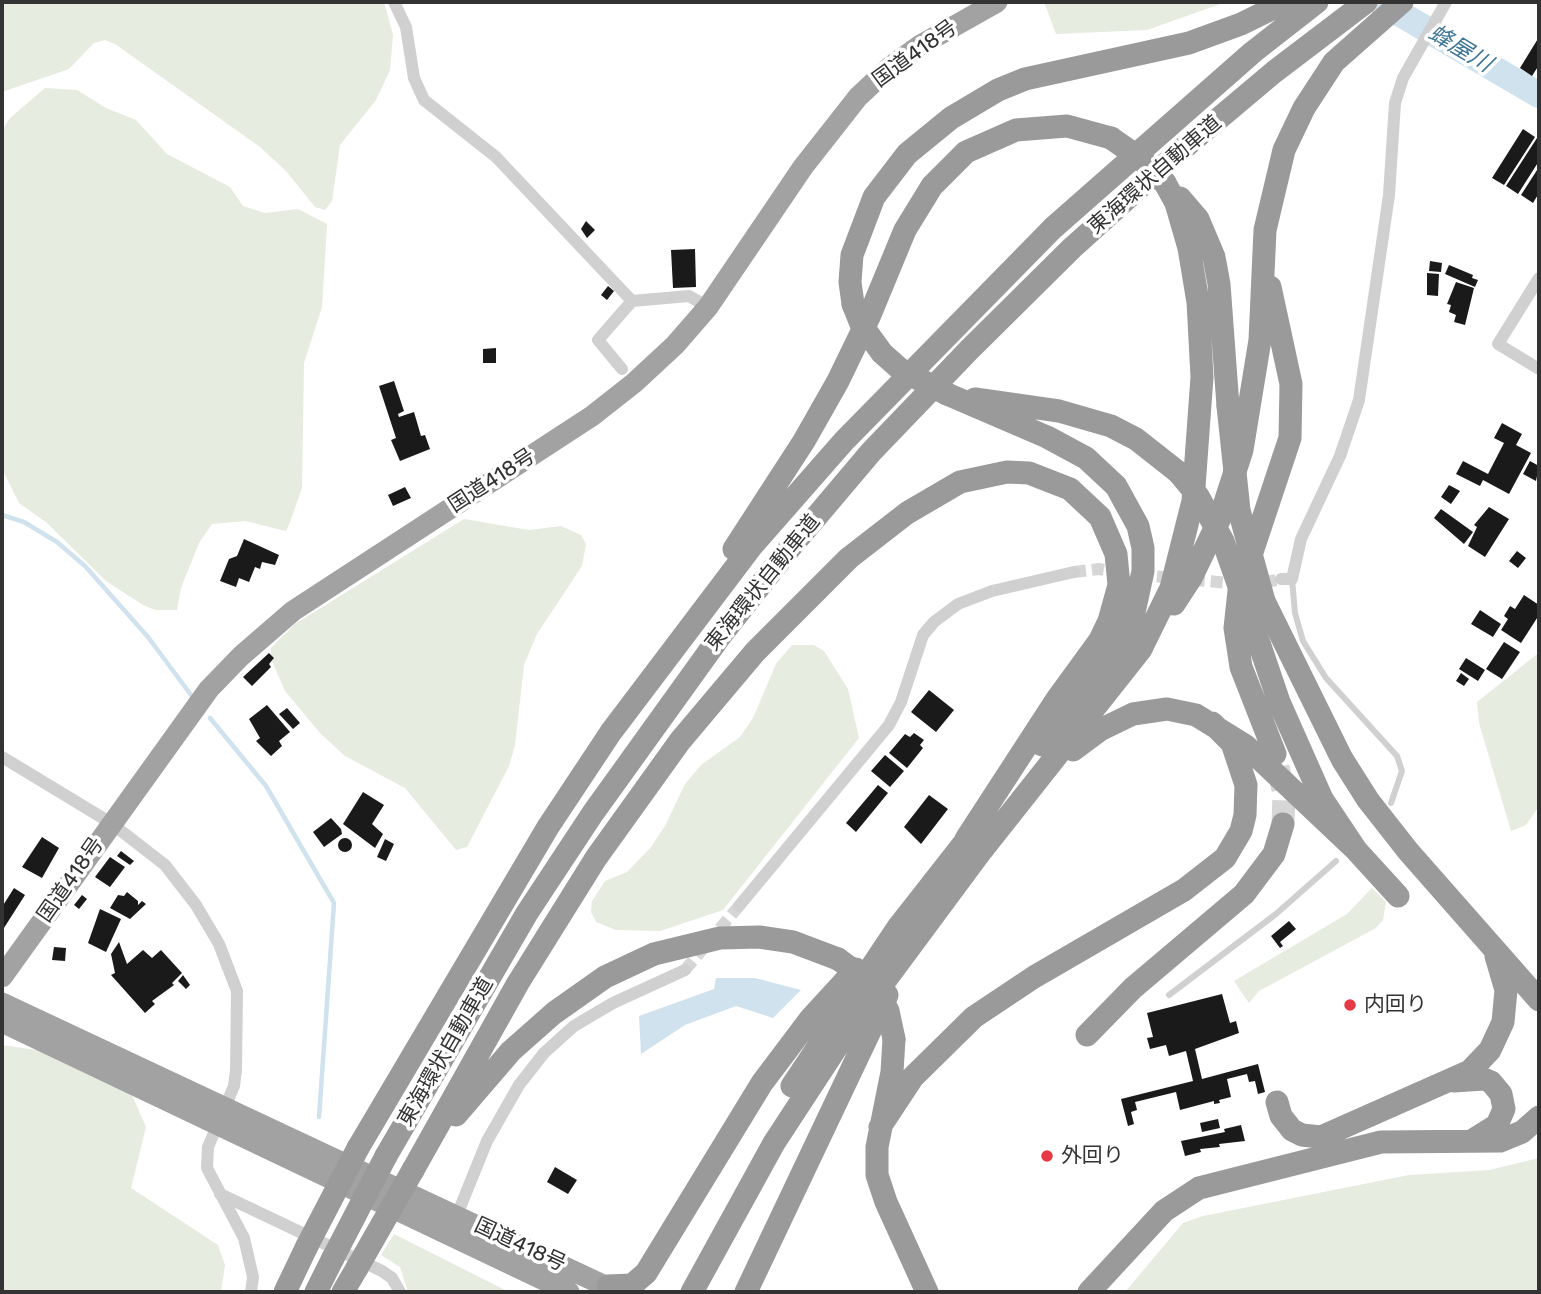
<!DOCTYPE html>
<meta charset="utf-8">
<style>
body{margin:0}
#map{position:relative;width:1541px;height:1294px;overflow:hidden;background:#fff;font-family:Rubik,sans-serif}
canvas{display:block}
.frame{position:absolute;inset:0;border:4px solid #333;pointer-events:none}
</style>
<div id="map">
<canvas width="1541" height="1294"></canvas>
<div class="frame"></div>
</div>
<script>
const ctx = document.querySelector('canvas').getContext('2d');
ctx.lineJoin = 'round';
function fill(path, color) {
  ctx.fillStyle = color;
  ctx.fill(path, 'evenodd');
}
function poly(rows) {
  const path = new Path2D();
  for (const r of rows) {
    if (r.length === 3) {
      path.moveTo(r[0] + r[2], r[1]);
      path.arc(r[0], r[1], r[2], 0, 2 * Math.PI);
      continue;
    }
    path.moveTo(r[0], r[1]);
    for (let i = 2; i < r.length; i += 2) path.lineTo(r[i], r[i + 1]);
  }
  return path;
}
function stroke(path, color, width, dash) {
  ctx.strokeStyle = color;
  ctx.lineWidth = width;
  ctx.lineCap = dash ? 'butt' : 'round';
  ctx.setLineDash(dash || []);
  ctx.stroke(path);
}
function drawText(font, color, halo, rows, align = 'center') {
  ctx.font = font + ' Rubik,"Noto Sans JP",sans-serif';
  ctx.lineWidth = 7;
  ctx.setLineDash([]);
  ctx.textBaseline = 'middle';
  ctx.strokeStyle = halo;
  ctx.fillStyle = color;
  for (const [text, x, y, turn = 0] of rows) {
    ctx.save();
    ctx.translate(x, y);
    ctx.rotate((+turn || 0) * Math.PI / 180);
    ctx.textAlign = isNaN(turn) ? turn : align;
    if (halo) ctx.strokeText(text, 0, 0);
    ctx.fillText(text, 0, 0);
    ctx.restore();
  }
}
fill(poly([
 [2,2,384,2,393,35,390,70,376,100,340,145,332,201,325,210,315,207,286,171,260,147,115,44,105,40,94,43,69,69,2,92],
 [1044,2,1226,2,1147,30,1056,34],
 [45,88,77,90,106,108,136,120,167,154,230,187,243,206,265,213,298,209,327,224,322,307,304,363,302,488,290,522,286,531,245,521,212,524,199,543,181,588,177,610,155,610,143,605,106,581,47,523,19,503,2,469,2,131,10,118],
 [464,519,529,530,561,526,581,535,586,544,582,566,537,634,524,665,515,745,509,766,467,847,456,850,405,788,345,756,320,733,285,691,271,659,271,648,295,624],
 [792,645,814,645,824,651,848,689,859,738,723,910,660,931,616,930,596,922,591,912,592,901,605,881,627,872,651,847,665,826,685,784,701,765,740,737,753,718,776,664],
 [1536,655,1539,655,1539,806,1526,825,1511,831,1479,723,1477,702],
 [1372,888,1386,902,1383,920,1376,928,1259,991,1249,1003,1234,981,1347,914],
 [2,1045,64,1054,126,1081,146,1127,131,1188,218,1245,225,1265,221,1292,2,1292],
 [1539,1158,1539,1292,1125,1292,1183,1223,1203,1216,1409,1175,1489,1170],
 [394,1234,505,1290,507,1292,408,1292,400,1267,381,1255]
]), '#e6ecdf');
fill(poly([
 [716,978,755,978,801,990,773,1018,736,1006,685,1025,641,1054,639,1016,714,989]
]), '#cfe2ee');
stroke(poly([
 [2,515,24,522,57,542,85,566,148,637,191,695],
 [210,718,266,786,334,903,319,1117]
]), '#cfe2ee', 4.5);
stroke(poly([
 [1380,2,1539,95]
]), '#cfe2ee', 26);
fill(poly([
 [1539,37,1539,65,1532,76,1520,68],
 [1523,129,1535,137,1504,185,1492,178],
 [1537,138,1539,161,1518,194,1506,186],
 [1539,167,1539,193,1533,203,1521,195],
 [586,221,595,230,587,238,581,229],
 [695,249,696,287,673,288,671,250],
 [1430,261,1442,263,1441,272,1429,271],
 [1449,265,1473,275,1472,278,1478,280,1475,287,1445,274],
 [1427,273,1439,274,1438,296,1427,295],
 [1456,282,1474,288,1465,325,1454,322,1456,315,1449,312,1451,305,1447,304],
 [608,286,614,291,607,300,601,295],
 [496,348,496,363,483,363,483,349],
 [394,381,404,411,398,414,399,417,414,412,421,436,425,435,430,449,400,461,391,440,396,438,379,386],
 [1502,423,1522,434,1516,445,1531,453,1509,494,1483,480,1480,486,1456,474,1463,461,1488,474,1504,443,1494,438],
 [1530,461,1539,466,1536,481,1523,474],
 [1449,485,1460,491,1451,504,1441,497],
 [405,487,411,498,393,506,388,495],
 [1489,507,1509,519,1485,557,1468,546,1477,527,1474,525],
 [1441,509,1473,532,1464,544,1434,518],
 [244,539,279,555,275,565,262,562,260,569,255,567,249,582,239,578,236,587,220,581,229,559,237,556],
 [1517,551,1526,558,1518,568,1509,561],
 [1524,595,1539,605,1539,615,1521,643,1501,630,1508,619,1504,616,1510,606,1515,609],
 [1480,610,1501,624,1493,637,1471,624],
 [1504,642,1520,652,1502,679,1486,669],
 [269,653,274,658,269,664,271,667,252,686,243,677],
 [1466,658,1485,670,1478,681,1459,669],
 [1461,673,1469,679,1464,686,1456,681],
 [929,690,954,710,936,732,911,712],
 [267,705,290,732,279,741,282,746,271,756,256,741,260,738,249,719],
 [287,708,300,723,293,729,279,714],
 [914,733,924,740,920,745,923,748,907,768,889,753,905,734,910,737],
 [885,755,904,771,890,787,871,771],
 [878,785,888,793,856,832,846,823],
 [363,792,384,805,372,824,383,834,375,848,343,824],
 [929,795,948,809,921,844,904,827],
 [331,818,341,829,342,834,324,847,313,832],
 [42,837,59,848,42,878,22,867],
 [345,845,7],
 [385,839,394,844,386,861,377,857],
 [121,851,134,861,130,865,117,856],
 [110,857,125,867,110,887,95,877],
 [14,888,25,895,2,931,2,907],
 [127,892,138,901,138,905,142,901,146,904,130,919,110,908,118,895,124,896],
 [82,895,87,899,79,909,74,905],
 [100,909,121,919,106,952,88,943],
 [1289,921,1296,929,1280,942,1283,946,1280,948,1271,936],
 [119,942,127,964,143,950,152,958,161,950,182,973,172,983,174,985,152,1001,155,1004,145,1013,111,975,115,973,111,954],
 [54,947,66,948,65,961,52,960],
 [183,975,190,985,186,989,178,981],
 [1222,994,1230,1023,1236,1021,1239,1033,1195,1049,1202,1079,1258,1064,1265,1092,1258,1094,1255,1081,1249,1082,1247,1074,1227,1079,1231,1097,1219,1100,1220,1103,1214,1104,1214,1101,1180,1110,1176,1092,1135,1102,1137,1110,1131,1112,1134,1124,1128,1126,1121,1099,1193,1081,1186,1051,1169,1056,1166,1045,1150,1049,1147,1038,1153,1037,1147,1013],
 [1218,1119,1220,1128,1202,1132,1200,1123],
 [1241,1125,1245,1141,1219,1144,1220,1147,1200,1149,1201,1152,1185,1156,1181,1141,1225,1132,1224,1129],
 [555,1167,577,1180,568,1194,547,1182]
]), '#1a1a1a');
stroke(poly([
 [1074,572,1099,569,1121,573],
 [1139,575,1252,585,1281,579],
 [685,970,739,906]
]), '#d6d6d6', 12, [12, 6]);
stroke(poly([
 [1278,767,1284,794,1283,824]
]), '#d6d6d6', 23, [23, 11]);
stroke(poly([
 [1292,579,1295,613,1303,641,1326,678,1397,756,1402,771,1391,803],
 [1169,995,1276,914,1336,861]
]), '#d0d0d0', 6);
stroke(poly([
 [394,2,406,27,414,78,424,100,496,157,632,301],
 [1539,278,1498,344,1539,369],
 [622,369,598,340,632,301,689,296,708,307],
 [1281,579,1292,579,1301,539,1340,456,1359,400,1389,195,1395,103,1403,78,1446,2],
 [2,757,111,823,165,865,196,905,219,944,237,991,236,1070,234,1086,208,1147,207,1168,244,1238,253,1277,251,1292],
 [739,906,889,725,901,702,923,635,934,622,958,604,992,591,1074,572],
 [220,1194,382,1271,392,1278,400,1292],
 [457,1215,487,1141,519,1085,544,1053,574,1026,613,1003,685,970]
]), '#d0d0d0', 12);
stroke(poly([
 [2,977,209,689,241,656,293,611,592,416,634,383,675,345,708,307,803,167,858,97,890,67,919,46,997,2],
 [2,1003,618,1292],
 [2,1022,569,1292]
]), '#a2a2a2', 21);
stroke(poly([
 [1180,198,1198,219,1214,257,1219,284,1228,406],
 [1270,287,1291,384,1290,438,1239,591,1235,628,1241,667,1275,754],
 [853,304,850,282,852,255,874,197,907,154,951,118,998,90,1025,79,1189,43,1241,24,1286,2],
 [947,394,1047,437,1086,458,1116,486,1138,526,1143,548,1143,571,1133,617,1110,659,1042,745],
 [975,399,1059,411,1111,426,1136,439,1178,472],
 [734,549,804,441,838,381,869,317,905,230,932,186,966,152,1016,130,1067,126,1111,138],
 [1264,601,1342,759,1368,800,1408,851,1539,1000],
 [1174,604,1191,578,1220,518,1242,450,1260,340,1265,230,1284,150,1304,108,1334,62,1402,2],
 [1260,646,1279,702,1322,799,1356,850,1398,896],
 [1073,750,1100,730,1133,714,1167,709,1196,715,1246,746,1356,850],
 [1087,1035,1133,988,1244,894,1274,854,1283,824],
 [894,1039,892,1072,877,1147,877,1175,886,1202,927,1292],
 [1454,1081,1484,1079,1491,1082,1501,1094,1504,1109,1497,1125,1473,1140],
 [792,1086,899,926,975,829],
 [1277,1102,1281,1116,1292,1130,1302,1135,1321,1137,1470,1071,1490,1050,1503,1022,1506,990,1496,956],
 [456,1115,511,1051,554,1013,605,977,654,954,720,938,759,937,793,942,838,959],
 [880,1127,913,1077,974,1017,1034,977,1184,890,1225,858,1241,831,1245,815,1246,785,1232,743,1212,723],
 [358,1148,548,827,611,732,751,547,844,441,1053,228,1253,52,1317,2],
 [386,1156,527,913,593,813,721,635,789,549,871,452,969,350,1072,248,1179,152,1274,72,1366,2],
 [413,1170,518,983,596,858,680,741,755,652,849,558,907,513,960,482,1007,472,1029,473,1070,489,1100,517,1116,554,1119,585,1109,621,1100,640,1057,699,966,839],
 [608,1286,632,1285,646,1273,762,1083,811,1018,856,969],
 [285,1292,307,1246],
 [316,1292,333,1258],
 [343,1292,357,1268],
 [692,1292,774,1143,842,1039,982,850,1141,649,1171,588,1193,501,1202,377,1198,302,1189,248,1176,203,1165,183],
 [746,1292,887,995],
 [1089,1292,1164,1211,1199,1188,1381,1142,1500,1141,1522,1132,1539,1117]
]), '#9a9a9a', 23);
stroke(poly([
 [1111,138,1141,159,1165,183],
 [853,304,861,324,882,353,900,369,947,394],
 [1228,406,1239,510,1264,601],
 [1178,472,1198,496,1223,541,1260,646],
 [838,959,860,975,881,998,888,1011,894,1039],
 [307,1246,358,1148],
 [333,1258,386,1156],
 [357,1268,413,1170]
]), '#9a9a9a', 23);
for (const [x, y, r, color] of [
 [1350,1005,7,"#e63946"],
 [1047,1156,7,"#e63946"]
]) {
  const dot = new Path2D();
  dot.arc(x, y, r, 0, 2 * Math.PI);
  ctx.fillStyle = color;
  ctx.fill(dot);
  stroke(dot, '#fff', 2.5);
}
drawText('21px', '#333', '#fff', [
 ["国道418号",915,54,-36],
 ["東海環状自動車道",1155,175,-41],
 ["国道418号",492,481,-33],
 ["東海環状自動車道",763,583,-51],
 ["国道418号",71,880,-55],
 ["東海環状自動車道",446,1052,-60],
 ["国道418号",520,1245,25]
]);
drawText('21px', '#333', '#fff', [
 ["内回り",1364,1005],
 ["外回り",1061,1156]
], 'left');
drawText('italic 23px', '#3f7597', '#fff', [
 ["蜂屋川",1460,49,31]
]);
</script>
